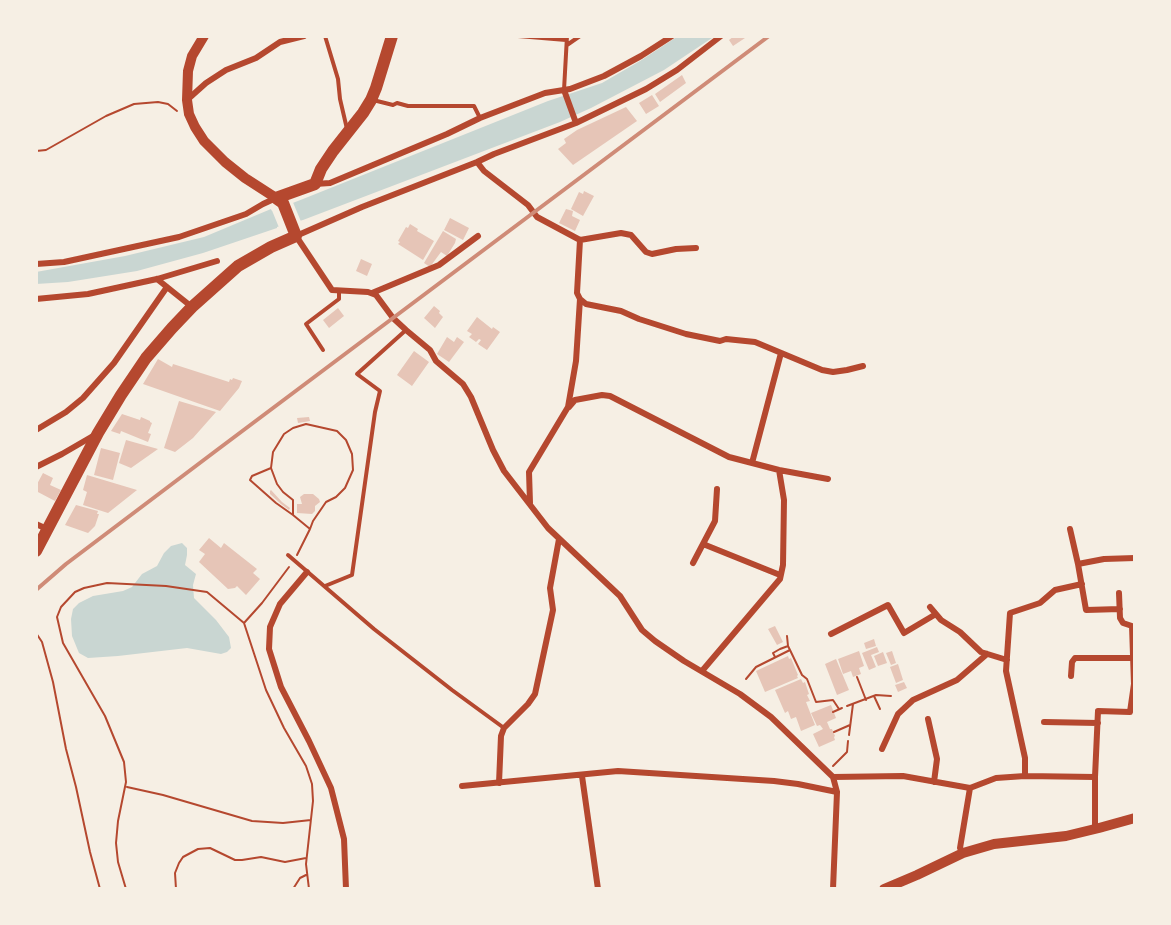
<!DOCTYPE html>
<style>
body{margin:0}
#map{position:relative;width:1171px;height:925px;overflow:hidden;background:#f6efe4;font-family:Lato,sans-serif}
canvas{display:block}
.frame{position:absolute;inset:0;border:38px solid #f6efe4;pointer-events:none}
</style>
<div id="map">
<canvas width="1171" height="925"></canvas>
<div class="frame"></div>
</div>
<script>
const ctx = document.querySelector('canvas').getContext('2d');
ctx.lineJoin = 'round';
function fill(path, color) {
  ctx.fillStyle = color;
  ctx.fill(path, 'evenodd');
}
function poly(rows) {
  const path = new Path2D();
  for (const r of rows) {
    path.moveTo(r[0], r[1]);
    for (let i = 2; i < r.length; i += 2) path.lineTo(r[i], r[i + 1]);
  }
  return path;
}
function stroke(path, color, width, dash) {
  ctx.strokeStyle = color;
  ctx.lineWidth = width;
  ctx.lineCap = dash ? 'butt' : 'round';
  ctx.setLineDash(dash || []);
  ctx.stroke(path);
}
fill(poly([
 [678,36,715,36,664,70,591,108,560,122,303,220,277,227,277,228,203,253,137,271,68,282,36,284,36,272,125,256,204,237,271,209,272,211,303,199,548,101,602,83,640,61],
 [182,543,187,548,187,555,185,565,196,574,193,585,194,598,216,620,229,637,231,648,227,652,221,654,187,648,118,656,88,658,79,653,72,636,71,619,73,609,79,603,93,596,123,591,132,587,142,574,157,566,164,553,171,546]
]), '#c9d6d2');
fill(poly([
 [292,200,302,224,280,230,271,208]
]), '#f6efe4');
fill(poly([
 [734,36,748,36,733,46,729,40],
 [682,75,686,83,660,102,655,94],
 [652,95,659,106,646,114,639,103],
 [626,107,637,121,573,165,558,149,566,143,564,139,577,130],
 [584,191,594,196,583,216,571,209,579,192,583,194],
 [566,209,573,211,572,216,580,220,575,231,559,223],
 [450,218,469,228,463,240,444,230],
 [410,224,418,229,417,231,434,241,423,260,398,244,400,242,398,241,406,227,408,228],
 [443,231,456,239,455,243,447,256,441,252,430,267,424,263],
 [361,259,372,264,367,276,356,271],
 [434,306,440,311,439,313,443,317,435,328,424,318],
 [338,308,344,316,329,328,323,320],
 [477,317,492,329,493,327,500,332,487,350,478,344,481,340,479,339,476,342,469,337,472,334,467,331],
 [447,337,454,342,457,337,464,342,449,362,437,354],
 [414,351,429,362,412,386,397,375],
 [158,359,172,367,173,364,229,382,230,379,232,380,233,378,242,381,239,388,220,411,143,384],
 [179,401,216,412,193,438,175,452,164,448],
 [122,414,140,420,141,417,150,421,150,422,152,423,148,433,151,434,148,442,121,431,120,434,111,431],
 [309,417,310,421,298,423,297,418],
 [126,440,158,449,131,468,119,463],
 [101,448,120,453,113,480,94,475],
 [43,473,53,478,50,485,61,490,55,501,36,491,36,486],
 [87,475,137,490,108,513,83,505,87,492,83,490],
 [271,490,282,502,290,508,289,510,281,504,270,494,270,491],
 [304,494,313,494,319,499,320,502,315,506,315,511,312,514,297,513,297,504,302,504,300,497],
 [76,505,98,511,97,514,99,514,95,526,88,533,65,525],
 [209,538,221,548,224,543,257,569,253,573,260,579,246,595,237,586,235,588,228,589,199,562,205,554,199,550],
 [775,626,783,642,777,645,768,629],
 [874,639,876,646,866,649,864,643],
 [877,647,879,652,871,655,876,667,869,670,862,653],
 [859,651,864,666,859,668,861,674,853,677,851,671,843,674,838,659],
 [892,651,896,663,891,665,886,653],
 [883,652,887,663,878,666,874,656],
 [788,656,789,659,791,658,798,675,797,676,798,678,765,692,756,671],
 [836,659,849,690,837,695,825,664],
 [898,664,903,680,896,683,890,667],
 [801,679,803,683,805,682,809,694,807,695,810,701,806,702,815,725,801,731,796,717,791,719,788,711,785,713,775,690],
 [904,682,907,688,898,692,895,685],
 [831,705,836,718,827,722,830,729,832,729,835,736,834,737,835,740,819,747,813,734,823,729,820,725,817,726,811,713]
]), '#e6c5b7');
stroke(poly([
 [36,151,46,150,106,116,134,104,158,102,168,104,177,111],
 [271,468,252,476,250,480,276,503,293,515],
 [297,555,310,529,313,521,326,502,336,497,345,488,353,470,352,454,346,440,337,431,306,424,293,428,284,434,273,452,271,468,277,484,283,492,293,500,293,515,310,529],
 [244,623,262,603,289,567],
 [36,633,42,642,53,682,66,749,76,787,90,852,100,889],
 [787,636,788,646],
 [775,657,773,653,780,649,788,646,790,650],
 [857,677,866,700],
 [746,679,756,667,790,650,802,675,807,679,816,702,833,700,839,709],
 [874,696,880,709],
 [847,706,876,695,891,696],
 [833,712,842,708],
 [834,732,850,725],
 [849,735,853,704],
 [833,766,847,752,848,741],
 [127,787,163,795,252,821,283,823,311,820],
 [126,889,118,862,116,843,118,821,126,782,124,762,105,716,63,643,57,617,61,607,75,592,84,588,107,583,166,586,207,592,244,623,266,690,284,728,306,766,312,784,313,801,306,864,309,889],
 [176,889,175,873,179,863,183,857,198,849,210,848,235,860,242,860,261,857,285,862,306,858],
 [293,889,300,878,306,875]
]), '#b5482f', 2);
stroke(poly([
 [325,36,338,79,340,99,347,129],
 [518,36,566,40],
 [567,45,580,36],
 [564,90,567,36],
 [373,100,393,105,397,103,408,106,474,106,480,118],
 [323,350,306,324,339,299,339,291],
 [288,555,374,629,452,690,504,728],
 [325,586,352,575,375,412,380,391,357,374,406,330]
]), '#b5482f', 4);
stroke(poly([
 [721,36,677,70,646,89,576,123,494,154,477,162,362,207,296,236,332,290,368,292,376,295,393,318,406,330,430,350,436,361,463,384,471,397,493,450,504,471,548,528,620,596,642,630,655,641,684,661,740,694,771,717,833,777,837,792,833,889],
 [564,90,576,123],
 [187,100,206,83,226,70,256,58,280,42,304,36],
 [477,162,484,171,528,205,537,217,580,240],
 [315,184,330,183,447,134,480,118,545,93,570,89,604,76,641,56,672,36],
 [36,264,64,262,179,237,246,214,263,204,276,198],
 [157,279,192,307],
 [372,293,439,265,478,236],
 [36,299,88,294,157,279,217,261],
 [580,299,586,304,621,311,639,319,686,334,720,341,726,339,755,342,822,370,833,372,847,370,863,366],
 [569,407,575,400,602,395,610,396,729,457,779,470,828,479],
 [36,430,66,412,83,398,114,363,167,287],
 [752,463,781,353],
 [36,467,62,454,93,436],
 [530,503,529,472,568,407,576,361,580,299,577,293,580,240,621,233,631,235,646,252,652,254,676,249,696,248],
 [36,524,47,529],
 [1070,529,1078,564,1086,610,1120,609],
 [703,544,780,575],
 [693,563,715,521,717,489],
 [1078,564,1104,559,1135,558],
 [307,572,280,604,270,627,269,649,281,687,309,741,331,788,344,839,346,889],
 [930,607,941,620,960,632,981,652,1007,660],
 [831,634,888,605,904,633,936,614],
 [702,671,780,579,783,565,784,500,779,470],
 [1071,676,1072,662,1075,658,1135,658],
 [928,719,937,759,934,782],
 [1044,722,1098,723],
 [882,749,898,714,913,700,957,680,987,654],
 [582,776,598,889],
 [1025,776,1025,758,1006,671,1010,613,1040,603,1055,590,1082,584],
 [833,777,903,776,970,788],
 [499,783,501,736,504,728,528,704,535,694,553,610,550,588,559,539],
 [462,786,618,771,774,781,798,784,837,792],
 [1095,829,1095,777,1098,711,1130,712,1134,684,1132,626,1123,623,1120,618,1119,593],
 [963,853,960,848,970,788,996,778,1025,776,1095,777]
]), '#b5482f', 6);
stroke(poly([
 [204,36,192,56,188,71,187,100,189,114,195,127,204,141,225,162,245,178,276,198],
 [884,889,917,875,963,853,994,844,1066,836,1099,828,1135,818]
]), '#b5482f', 10);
stroke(poly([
 [276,198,315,184,321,169,333,151,363,113,371,100,376,88,392,36],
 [36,551,98,433,121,395,146,358,172,328,192,307,238,266,271,247,296,236,283,203,276,198]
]), '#b5482f', 12);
stroke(poly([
 [36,590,66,564,217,450,769,36]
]), '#cf8b77', 4);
</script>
